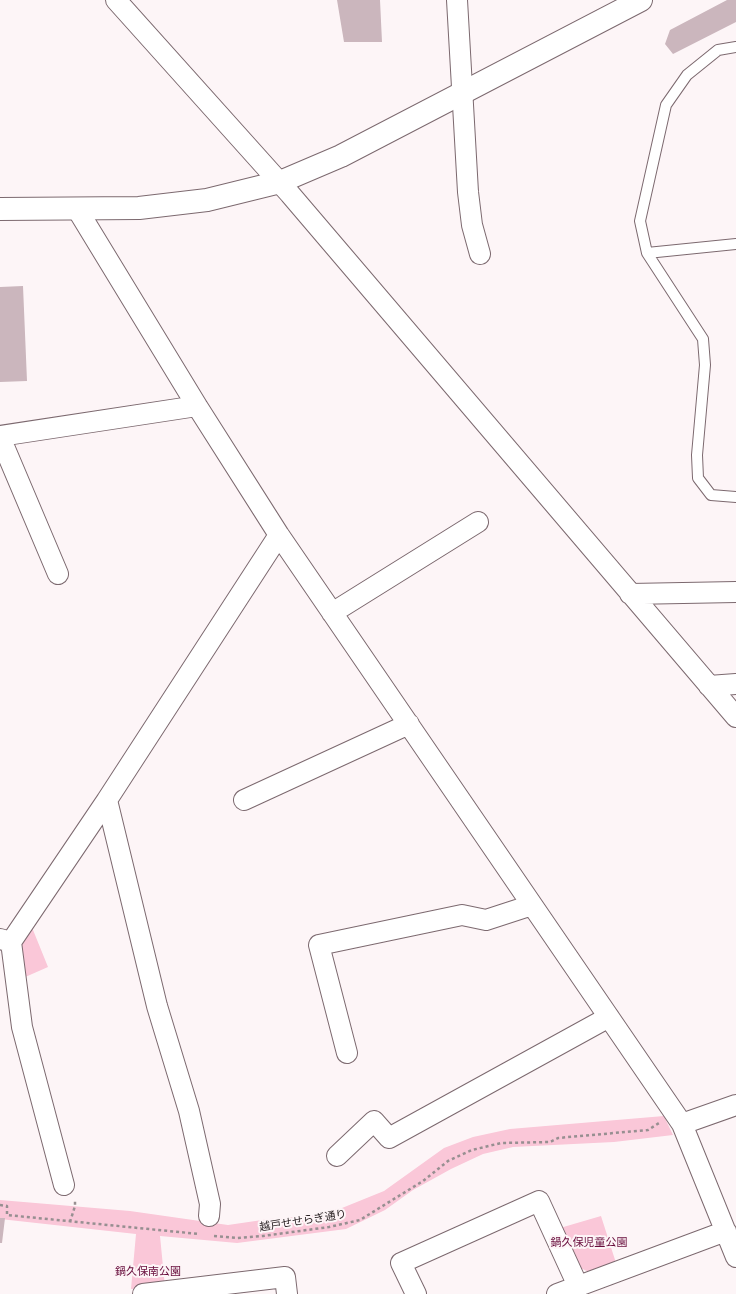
<!DOCTYPE html>
<meta charset="utf-8">
<style>
body{margin:0}
canvas{display:block;background:#fdf5f7}
</style>
<canvas width="736" height="1294"></canvas>
<script>
const ctx = document.querySelector('canvas').getContext('2d');
ctx.lineJoin = 'round';
function fill(path, color) {
  ctx.fillStyle = color;
  ctx.fill(path, 'evenodd');
}
function poly(rows) {
  const path = new Path2D();
  for (const r of rows) {
    path.moveTo(r[0], r[1]);
    for (let i = 2; i < r.length; i += 2) path.lineTo(r[i], r[i + 1]);
  }
  return path;
}
function stroke(path, color, width, dash) {
  ctx.strokeStyle = color;
  ctx.lineWidth = width;
  ctx.lineCap = dash ? 'butt' : 'round';
  ctx.setLineDash(dash || []);
  ctx.stroke(path);
}
function drawText(font, color, halo, rows, align = 'center') {
  ctx.font = font + ' "Open Sans","Noto Sans JP",sans-serif';
  ctx.lineWidth = 4;
  ctx.setLineDash([]);
  ctx.textBaseline = 'middle';
  ctx.strokeStyle = halo;
  ctx.fillStyle = color;
  for (const [text, x, y, turn = 0] of rows) {
    ctx.save();
    ctx.translate(x, y);
    ctx.rotate((+turn || 0) * Math.PI / 180);
    ctx.textAlign = isNaN(turn) ? turn : align;
    if (halo) ctx.strokeText(text, 0, 0);
    ctx.fillText(text, 0, 0);
    ctx.restore();
  }
}
fill(poly([
 [31,925,48,967,23,978,19,949],
 [664,1116,673,1135,614,1142,513,1147,483,1154,451,1169,413,1190,385,1210,346,1229,237,1243,160,1236,165,1287,131,1289,136,1234,0,1219,0,1200,130,1211,228,1225,269,1219,311,1216,342,1208,384,1191,444,1148,473,1137,510,1129],
 [601,1216,616,1263,589,1272,576,1266,560,1228]
]), '#fac7d8');
fill(poly([
 [337,0,380,0,382,42,344,42],
 [727,0,736,0,736,22,673,54,665,44,670,30],
 [23,286,27,381,0,382,0,287],
 [0,1218,5,1218,2,1243,0,1243]
]), '#cbb6bd');
const service = poly([
 [736,47,718,50,687,75,666,105,640,221,647,253,703,339,705,365,697,455,698,478,711,495,736,497],
 [647,253,736,244]
]);
const minor = poly([
 [116,0,290,194,736,717],
 [457,0,468,192,472,225,480,254],
 [77,209,197,406,279,535,682,1124,736,1257],
 [0,436,197,406],
 [0,437,58,574],
 [630,594,736,592],
 [332,613,478,522],
 [709,686,736,684],
 [244,800,409,724],
 [0,939,11,942,107,800],
 [11,942,22,1027,64,1185],
 [347,1053,319,945,462,915,486,920,532,905],
 [682,1124,736,1105],
 [337,1156,374,1121,389,1138,609,1017],
 [209,1216,210,1204,189,1111,157,1006,107,800,279,535],
 [143,1294,285,1277,287,1294],
 [416,1294,401,1263,539,1201,578,1286],
 [557,1294,726,1231]
]);
const tertiary = poly([
 [0,209,139,208,207,200,280,182,341,156,641,0]
]);
stroke(service, '#7c696f', 12);
stroke(minor, '#7c696f', 22);
stroke(tertiary, '#7c696f', 24);
stroke(poly([
 [0,1205,7,1206,7,1215,199,1234],
 [70,1222,75,1206,75,1201],
 [214,1236,237,1238,263,1236,329,1227,360,1220,423,1181,448,1161,472,1150,501,1143,550,1142,558,1138,648,1130,659,1123]
]), '#978f91', 2.5, [3, 3]);
stroke(service, '#fff', 10);
stroke(minor, '#fff', 20);
stroke(tertiary, '#fff', 22);
drawText('11px', '#2b2325', '#fdf5f7', [
 ["越戸せせらぎ通り",303,1221,-9]
]);
drawText('11px', '#660a3a', '#fdf5f7', [
 ["鍋久保児童公園",589,1243],
 ["鍋久保南公園",148,1272]
]);
</script>
